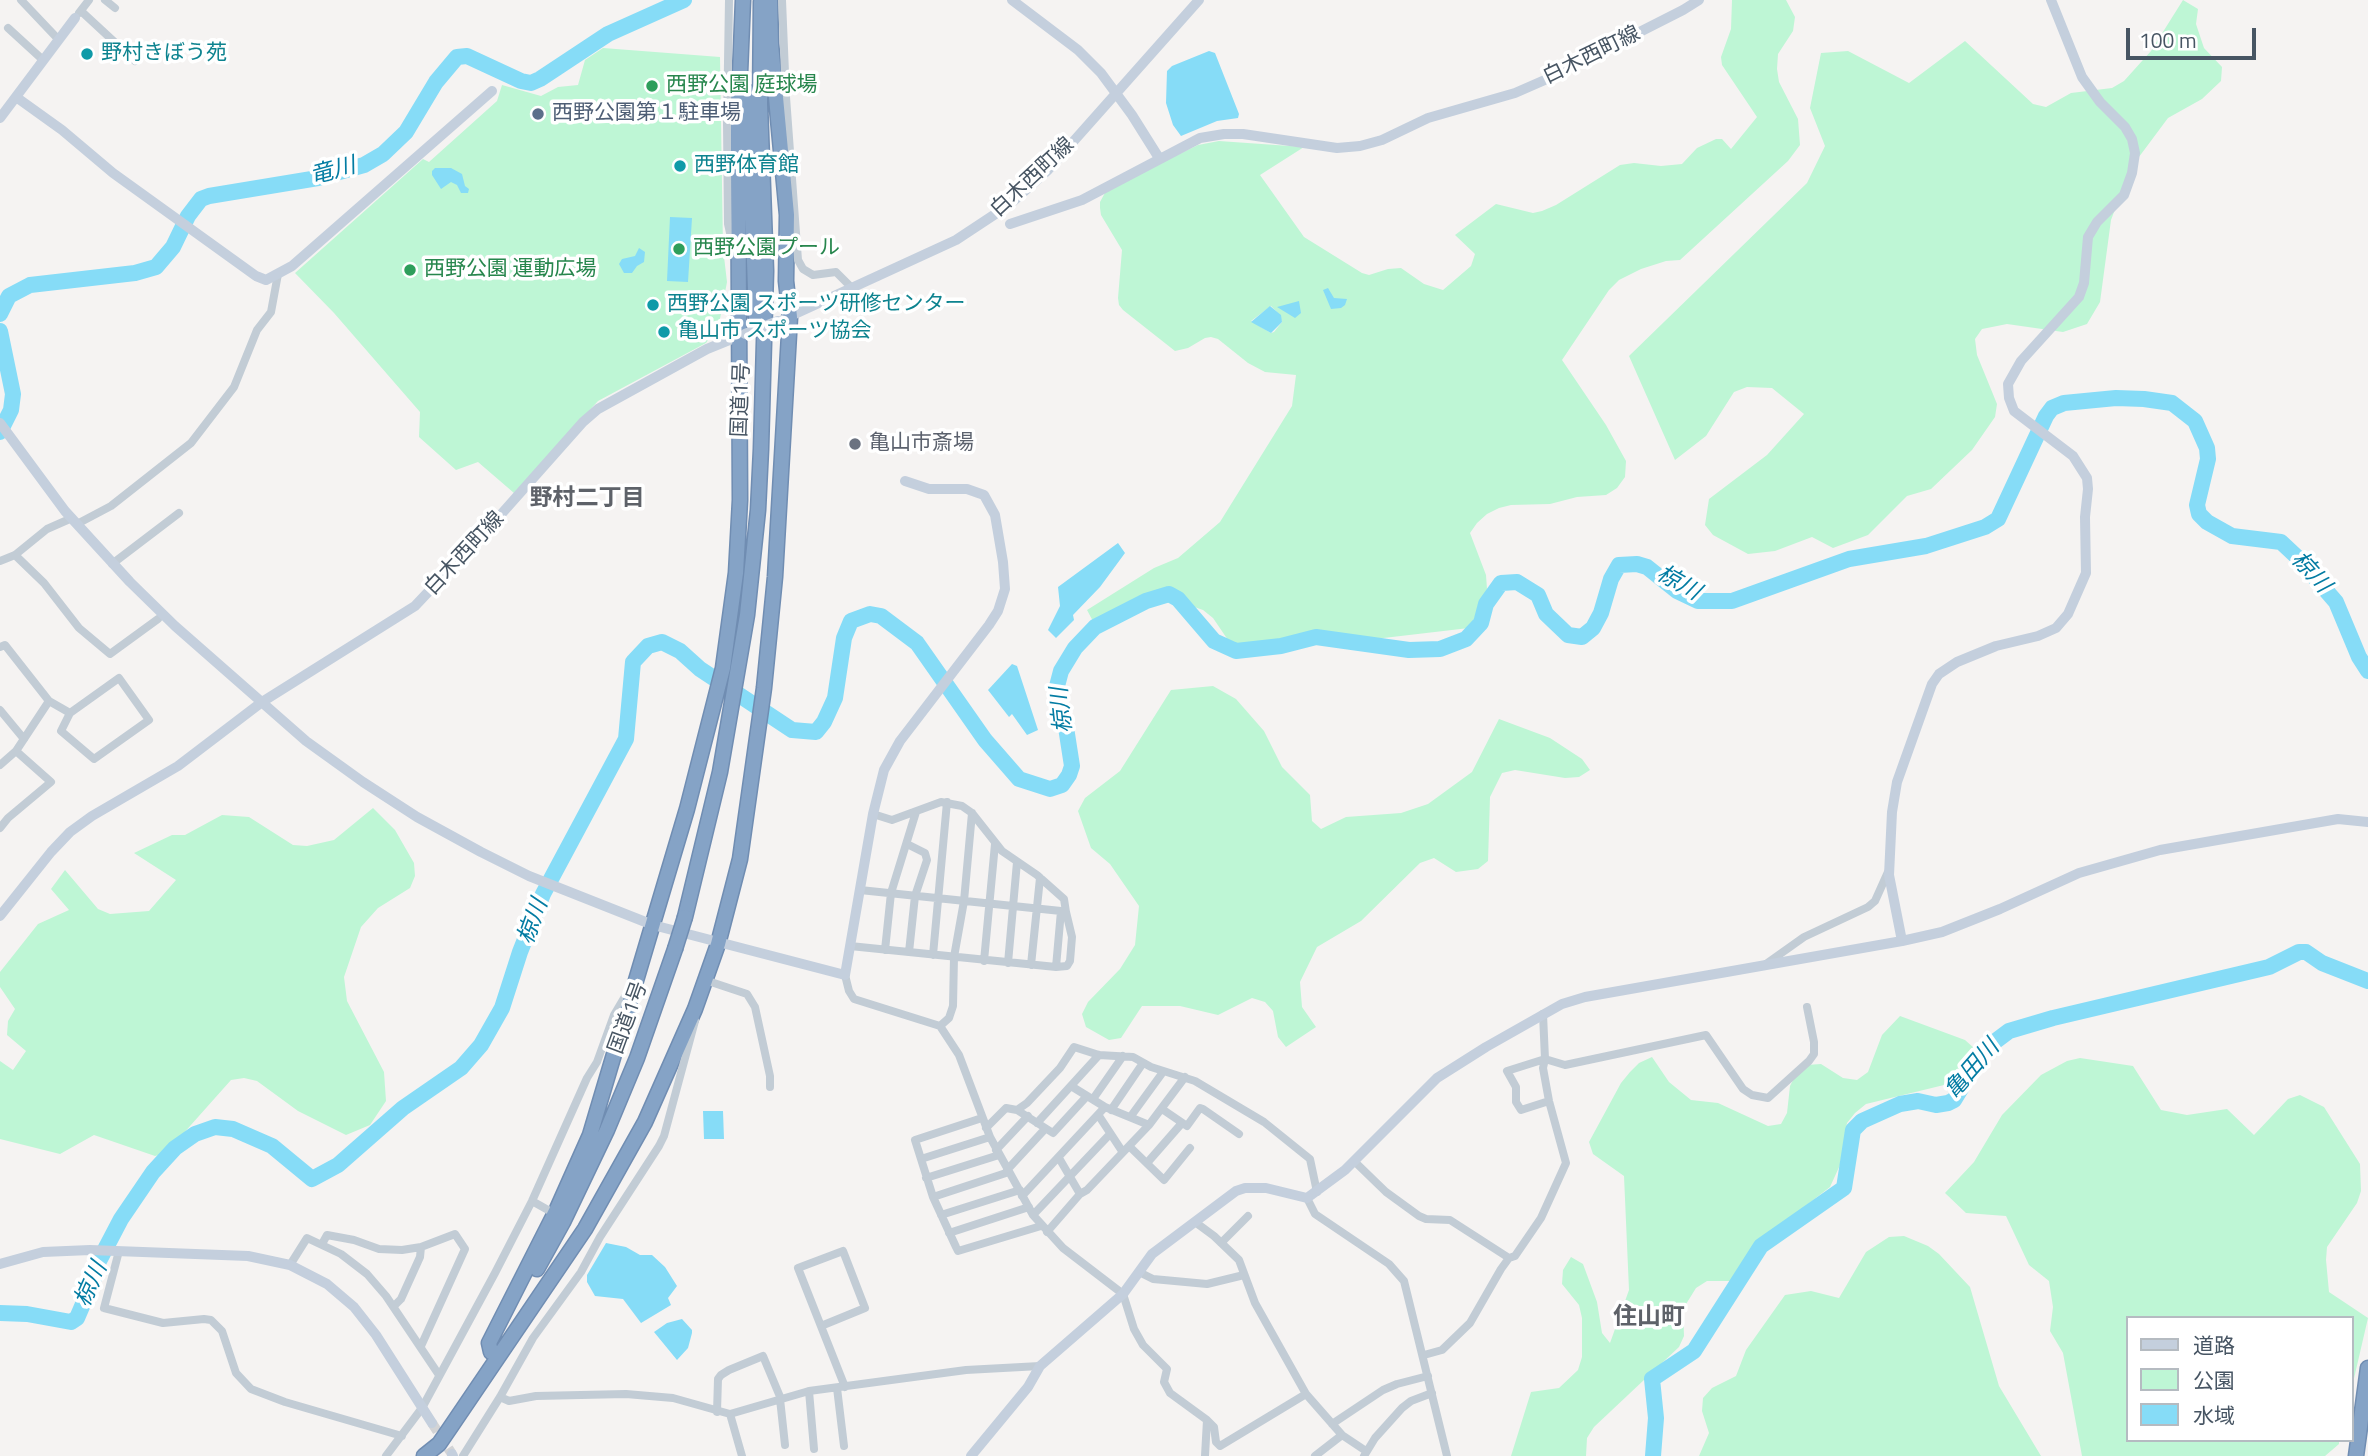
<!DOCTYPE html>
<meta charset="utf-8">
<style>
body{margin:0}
#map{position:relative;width:2368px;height:1456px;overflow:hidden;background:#f5f3f2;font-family:"Titillium Web","Noto Sans JP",sans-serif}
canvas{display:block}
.legend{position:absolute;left:2126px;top:1316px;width:228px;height:126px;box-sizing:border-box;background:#fff;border:2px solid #b5bbc1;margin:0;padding:9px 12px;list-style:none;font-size:21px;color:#475563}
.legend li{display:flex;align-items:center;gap:14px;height:35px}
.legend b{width:35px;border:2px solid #b5bbc1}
.scale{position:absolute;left:2126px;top:28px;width:130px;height:32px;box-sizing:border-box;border:4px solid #475563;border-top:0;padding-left:9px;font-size:21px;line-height:24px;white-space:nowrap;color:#475563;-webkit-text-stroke:5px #fff;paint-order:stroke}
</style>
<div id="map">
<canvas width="2368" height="1456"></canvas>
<ul class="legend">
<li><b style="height:9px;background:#c4cfdd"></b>道路</li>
<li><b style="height:19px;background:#bef6d5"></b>公園</li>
<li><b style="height:19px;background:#86dcf7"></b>水域</li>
</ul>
<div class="scale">100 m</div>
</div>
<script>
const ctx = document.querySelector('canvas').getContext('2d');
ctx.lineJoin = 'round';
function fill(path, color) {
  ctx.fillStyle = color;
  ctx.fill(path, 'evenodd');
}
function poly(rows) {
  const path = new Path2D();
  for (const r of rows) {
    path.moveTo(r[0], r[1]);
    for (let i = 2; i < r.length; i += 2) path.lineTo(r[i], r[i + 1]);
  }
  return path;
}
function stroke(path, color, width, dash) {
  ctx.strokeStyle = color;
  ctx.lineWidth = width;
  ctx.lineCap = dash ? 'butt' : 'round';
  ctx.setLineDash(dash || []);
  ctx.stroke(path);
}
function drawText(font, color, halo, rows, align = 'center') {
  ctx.font = font + ' "Titillium Web","Noto Sans JP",sans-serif';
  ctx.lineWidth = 7;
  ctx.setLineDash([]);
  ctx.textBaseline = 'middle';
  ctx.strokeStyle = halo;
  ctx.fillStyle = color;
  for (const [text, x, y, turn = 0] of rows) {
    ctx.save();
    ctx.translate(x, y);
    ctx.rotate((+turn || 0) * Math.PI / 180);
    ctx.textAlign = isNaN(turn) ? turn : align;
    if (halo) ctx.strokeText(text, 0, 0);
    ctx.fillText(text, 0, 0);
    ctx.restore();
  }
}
fill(poly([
 [1732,0,1786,0,1795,17,1793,31,1778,54,1777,69,1779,82,1798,119,1800,145,1788,161,1680,260,1666,261,1641,269,1619,280,1609,290,1562,360,1606,425,1626,461,1625,477,1617,488,1606,495,1577,497,1550,504,1511,505,1499,508,1487,514,1477,523,1470,533,1486,575,1487,589,1482,604,1469,628,1375,639,1348,637,1292,641,1251,650,1228,640,1213,618,1203,610,1177,601,1125,610,1095,625,1087,610,1154,568,1178,558,1220,522,1292,406,1296,375,1265,372,1248,363,1218,339,1211,337,1205,338,1188,348,1175,351,1123,310,1119,305,1118,298,1122,250,1101,215,1100,208,1100,202,1107,189,1198,145,1219,141,1304,147,1260,175,1304,237,1362,273,1369,275,1388,269,1401,268,1424,284,1443,290,1471,266,1475,254,1455,235,1496,204,1533,213,1542,211,1556,205,1620,165,1634,163,1661,166,1682,164,1697,148,1716,139,1722,139,1731,149,1757,117,1722,65,1721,57,1731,29],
 [1271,306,1278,313,1282,322,1274,332,1271,333,1251,321],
 [2183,0,2198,9,2196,24,2204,48,2222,67,2221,81,2202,99,2168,118,2130,169,2111,220,2100,302,2087,324,2063,332,2007,324,1982,329,1975,339,1977,355,1997,404,1995,417,1972,450,1931,489,1907,496,1868,535,1833,548,1812,537,1775,551,1748,554,1713,535,1705,525,1709,499,1767,455,1804,414,1772,388,1747,387,1734,392,1706,436,1675,460,1629,356,1807,183,1825,146,1810,108,1821,53,1848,51,1909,83,1965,41,2033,104,2046,107,2071,93,2112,88,2124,81,2151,51],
 [603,48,720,57,723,248,727,282,719,324,706,343,598,401,514,493,478,462,456,470,419,437,420,412,334,313,295,273,423,159,429,162,497,101,502,85,541,96,558,87,578,85,585,60],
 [1213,686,1236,699,1264,731,1282,767,1310,795,1312,821,1321,829,1346,817,1401,813,1428,804,1472,772,1499,719,1550,738,1582,759,1590,770,1579,777,1565,778,1515,770,1502,773,1490,797,1488,861,1478,869,1456,872,1434,858,1420,863,1361,921,1317,947,1300,982,1302,1007,1316,1027,1286,1047,1278,1037,1273,1011,1265,1002,1252,998,1218,1015,1180,1006,1142,1006,1121,1038,1109,1040,1086,1027,1082,1014,1088,1002,1120,969,1135,945,1139,906,1110,864,1091,848,1078,811,1085,798,1120,771,1171,690],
 [373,808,395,830,414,863,415,876,410,888,378,908,361,927,344,977,347,1001,384,1072,386,1101,370,1125,346,1135,298,1111,257,1081,244,1078,231,1080,166,1153,155,1156,94,1135,60,1154,0,1139,0,1061,13,1070,26,1051,7,1035,8,1021,15,1009,0,987,0,972,38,924,69,910,51,889,65,870,98,909,110,914,149,911,176,880,134,853,172,835,185,835,222,815,249,817,293,845,307,846,334,840],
 [1900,1016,1965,1040,1974,1048,1969,1072,1957,1080,1944,1085,1866,1104,1855,1113,1847,1123,1840,1165,1830,1187,1755,1245,1733,1281,1707,1281,1696,1288,1683,1309,1684,1336,1679,1347,1594,1427,1587,1438,1586,1456,1511,1456,1531,1392,1559,1388,1578,1370,1582,1357,1582,1318,1579,1305,1562,1284,1563,1270,1571,1257,1583,1264,1597,1302,1602,1333,1610,1343,1629,1290,1624,1176,1593,1154,1589,1142,1621,1083,1630,1072,1639,1063,1652,1057,1669,1082,1691,1100,1718,1103,1768,1126,1781,1124,1787,1113,1790,1086,1796,1074,1807,1065,1821,1064,1843,1078,1857,1080,1868,1072,1882,1035],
 [2080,1058,2133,1066,2161,1110,2187,1115,2227,1109,2254,1135,2288,1099,2300,1095,2324,1107,2360,1164,2361,1191,2357,1203,2327,1247,2326,1260,2329,1292,2368,1318,2352,1387,2352,1318,2128,1318,2128,1440,2339,1440,2339,1444,2325,1456,2082,1456,2063,1353,2050,1331,2053,1307,2049,1281,2029,1265,2006,1216,1966,1213,1945,1193,1974,1162,2002,1115,2041,1075,2067,1061],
 [1904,1236,1928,1246,1939,1254,1970,1287,1999,1386,2041,1456,1699,1456,1709,1433,1702,1411,1703,1398,1712,1388,1736,1376,1746,1350,1785,1295,1811,1291,1839,1298,1866,1252,1889,1237]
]), '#bef6d5');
fill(poly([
 [1209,51,1215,53,1239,114,1238,118,1217,121,1181,136,1173,125,1166,103,1167,71,1172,66],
 [435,168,451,168,462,174,465,186,469,189,468,193,461,193,457,185,451,182,441,189,432,175,432,171],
 [670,217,692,218,688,282,667,281],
 [639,248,645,252,644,262,637,266,632,273,624,273,619,264,622,259,635,256],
 [1328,288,1334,298,1347,299,1345,305,1341,308,1331,309,1323,290],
 [1299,301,1301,313,1295,318,1277,307],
 [1270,306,1281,315,1282,322,1271,333,1251,322],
 [1118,543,1125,553,1100,587,1073,615,1074,620,1056,638,1048,630,1060,606,1058,587],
 [1012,664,1017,666,1038,730,1027,735,1012,714,1009,717,988,690],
 [703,1111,723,1111,724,1139,704,1139],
 [606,1243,626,1247,640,1255,652,1255,665,1267,677,1286,668,1298,671,1305,641,1323,623,1299,595,1296,587,1282,587,1275],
 [682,1319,692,1330,692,1333,688,1348,677,1360,654,1332,667,1323]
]), '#86dcf7');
stroke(poly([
 [0,314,9,296,30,285,135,273,156,267,173,247,188,216,201,199,209,196,318,178,364,165,383,154,406,132,436,82,457,57,467,56,521,81,531,83,540,79,608,34,684,0],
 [0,331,13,394,11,410,0,432],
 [0,1313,27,1314,71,1322,77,1318,93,1281,99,1261,121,1219,153,1172,175,1148,195,1134,215,1127,233,1129,272,1146,312,1179,338,1165,403,1108,461,1068,481,1045,502,1008,520,952,543,894,626,739,633,662,648,646,662,642,680,651,700,669,792,730,816,732,824,722,835,698,844,638,851,621,870,614,881,616,917,643,985,740,1019,779,1050,789,1062,785,1069,775,1072,766,1065,721,1056,690,1061,671,1075,648,1095,627,1146,601,1169,594,1178,599,1214,641,1236,651,1281,646,1316,637,1409,650,1440,649,1466,639,1481,623,1486,604,1501,583,1517,582,1538,595,1546,614,1568,635,1582,637,1593,628,1601,613,1611,579,1619,565,1637,564,1647,567,1677,591,1698,601,1732,601,1849,559,1926,546,1985,527,1998,519,2046,416,2052,408,2064,403,2116,398,2144,399,2172,403,2195,421,2207,448,2208,459,2197,505,2199,514,2207,522,2232,536,2281,542,2297,557,2336,602,2359,657,2368,671],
 [1653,1456,1656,1418,1652,1379,1694,1351,1761,1246,1844,1188,1853,1130,1862,1121,1900,1104,1918,1101,1936,1105,1948,1103,1954,1100,1985,1049,2009,1031,2053,1018,2269,967,2299,952,2306,952,2322,963,2368,981]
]), '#86dcf7', 16);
stroke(poly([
 [432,1423,452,1454]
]), '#d2d3d5', 10, [10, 5]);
const highway = poly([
 [748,92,756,317],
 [685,917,720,772,747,615,758,510,761,449,766,271,760,104,761,2],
 [537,1269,563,1222,607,1130,637,1058,675,949],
 [491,1352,489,1343,557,1209,590,1135,687,809,723,668,736,573,740,500,738,122,743,0],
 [424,1456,439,1444,452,1425,585,1229,645,1122,695,1009,718,944,740,859,764,688,775,577,790,317,786,281,787,215,771,44,770,0],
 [2356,1456,2368,1368]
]);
stroke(highway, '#708db2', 17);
stroke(poly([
 [21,0,58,39],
 [105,0,115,8],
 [729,0,727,124,728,224,734,251],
 [782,0,786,97,798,260,803,269,813,275,836,272,851,287],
 [81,11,135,61],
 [79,13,89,0],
 [8,28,43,60],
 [77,524,111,506,191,443,234,387,257,330,271,312,278,274],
 [15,555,44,583,79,628,110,654,158,619],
 [0,561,15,555,47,529,72,518],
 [112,564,179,513],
 [0,647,5,645,49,701,16,751,0,765],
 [119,678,149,720,94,759,61,731,70,713,119,678],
 [49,701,70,713],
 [0,710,24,739],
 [972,813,964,901,954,957,953,1006,949,1018,940,1026,959,1055,990,1137,1033,1215,1063,1248,1123,1294,1134,1329,1143,1345,1167,1369,1164,1382,1170,1393,1207,1420,1205,1456],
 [873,814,892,820,941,802,962,806,972,813,1002,851,1037,875,1064,899,1066,912,1061,911],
 [0,828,8,818,51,782,16,751],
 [907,844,925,853,927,860,915,896,909,952],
 [850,946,1056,967,1061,911,860,890],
 [885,950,891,893,916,812],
 [933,955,947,802],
 [984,961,995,844],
 [1008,963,1017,862],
 [1766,964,1804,937,1868,907,1875,901,1888,872],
 [1031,965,1040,878],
 [1056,967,1067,966,1070,961,1072,937,1066,912],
 [845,975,849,991,854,999,940,1026],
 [705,980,747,994,755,1007,770,1076,770,1087],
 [1071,1086,1105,1107,1149,1125],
 [1093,1099,1123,1056],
 [1549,1101,1521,1110,1516,1102,1516,1087,1507,1071,1545,1059,1565,1065,1706,1035,1743,1089,1752,1095,1768,1098,1809,1061,1814,1054,1814,1042,1807,1007],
 [1162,1109,1187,1126,1200,1108,1203,1109,1239,1134],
 [1017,1110,1027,1103,1060,1068,1074,1047,1099,1055,1133,1057,1151,1067,1195,1081,1264,1122,1310,1159,1317,1192],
 [1111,1110,1143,1063],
 [1099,1116,1122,1151],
 [1131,1116,1163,1072],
 [982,1118,915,1140,933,1197,956,1247,958,1251,1041,1226],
 [1037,1123,1099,1055],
 [986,1128,1006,1108,1017,1110,1053,1133,1087,1096],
 [1129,1146,1164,1180,1190,1148],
 [996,1150,1028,1116],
 [1059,1158,1080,1194],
 [921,1159,990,1137],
 [1354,1161,1386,1192,1419,1216,1426,1219,1450,1220,1509,1258],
 [1147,1163,1182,1123],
 [1007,1170,1045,1129],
 [926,1178,999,1155],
 [1022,1196,1105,1107],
 [933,1197,1009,1172],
 [1307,1198,1315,1214,1389,1264,1404,1281,1447,1456],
 [532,1201,548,1210],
 [941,1215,1020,1190],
 [1033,1215,1110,1134],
 [1195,1222,1214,1236,1239,1260,1255,1303,1306,1394,1342,1435,1366,1451],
 [1047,1232,1080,1194,1087,1190,1149,1125,1185,1077],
 [949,1233,1029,1207],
 [1221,1243,1248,1216],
 [322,1244,327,1235,354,1240,379,1249,402,1250,421,1247,455,1234,465,1249,421,1346],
 [119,1251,104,1308,163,1323,204,1319,211,1320,222,1331,236,1373,251,1389,285,1402,402,1436],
 [290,1265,307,1238,341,1254,367,1274,386,1296,439,1375],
 [1139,1272,1153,1279,1207,1284,1244,1275],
 [394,1306,401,1299,420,1257,421,1247],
 [821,1326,865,1308,843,1251,798,1268,845,1387],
 [1424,1355,1442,1350,1470,1323,1501,1269,1509,1258,1515,1256,1541,1218,1566,1163,1549,1101,1543,1068,1545,1059,1543,1014],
 [837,1388,844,1446],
 [809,1391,814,1449],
 [500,1397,509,1401,536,1396,626,1394,673,1398,730,1414,809,1391,966,1370,1040,1366],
 [780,1399,785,1445],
 [717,1412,718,1379,721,1375,729,1370,763,1356,781,1399],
 [730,1414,742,1456],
 [1207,1420,1214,1427,1216,1442,1220,1446,1306,1394],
 [1332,1424,1383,1390,1397,1384,1428,1376],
 [386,1456,422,1408,495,1273,532,1201,587,1078,597,1062,614,1015,627,993],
 [463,1456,500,1397,533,1338,581,1272,600,1237,659,1146,664,1136,695,1021],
 [1315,1456,1342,1435],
 [1364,1456,1375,1438,1402,1408,1411,1401,1432,1393]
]), '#c2ccd5', 8);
stroke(poly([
 [1012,0,1078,50,1101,73,1132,115,1159,158],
 [16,97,62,130,113,173,256,276,266,280,292,266,492,91],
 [0,118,75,18],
 [1010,224,1082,200,1200,138,1224,134,1243,134,1337,148,1360,146,1382,140,1428,118,1515,93,1547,79,1683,10,1699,0],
 [784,319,956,240,1009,205,1048,170,1199,0],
 [0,423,65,511,130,582,175,626,306,741,363,782,417,817,481,852,529,876,653,925,845,975,873,814,884,770,900,741,989,625,998,611,1005,589,1003,562,995,515,984,495,967,489,929,489,905,481],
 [0,916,51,852,70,832,92,816,178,766,262,702,415,606,496,520,583,422,598,409,707,349,744,334],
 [1902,941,1889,875,1892,812,1897,782,1932,684,1939,674,1957,662,1996,646,2038,636,2056,628,2068,614,2086,573,2085,517,2088,489,2087,478,2073,456,2014,411,2009,398,2008,384,2021,361,2079,297,2084,283,2088,237,2097,222,2124,195,2132,173,2135,153,2132,139,2125,127,2100,102,2082,77,2051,0],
 [0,1264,43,1252,90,1250,248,1256,290,1265,327,1284,354,1307,376,1335,432,1423],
 [452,1454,453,1456],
 [971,1456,1028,1387,1040,1366,1123,1294,1152,1254,1236,1191,1245,1188,1266,1188,1307,1198,1345,1170,1437,1078,1486,1047,1562,1004,1585,997,1902,941,1942,932,2000,909,2079,873,2160,850,2338,819,2368,822]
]), '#c4cfdd', 10);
stroke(highway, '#85a3c6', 14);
const highwayBridge = poly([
 [675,949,685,917]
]);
stroke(highwayBridge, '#708db2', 17, []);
stroke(poly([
 [745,334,778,321]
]), '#c4cfdd', 10);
stroke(highwayBridge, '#85a3c6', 14);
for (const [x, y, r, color] of [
 [87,54,7,"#0f9aa8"],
 [652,86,7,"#2e9e5b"],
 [538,114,7,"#5c6f8a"],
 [680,166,7,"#0f9aa8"],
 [679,249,7,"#2e9e5b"],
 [410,270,7,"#2e9e5b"],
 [653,305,7,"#0f9aa8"],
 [664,332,7,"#0f9aa8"],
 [855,444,7,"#6b7280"]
]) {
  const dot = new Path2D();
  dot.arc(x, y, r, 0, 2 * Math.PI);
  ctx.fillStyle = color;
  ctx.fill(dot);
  stroke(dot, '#fff', 2.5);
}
drawText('21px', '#0d838f', '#fff', [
 ["野村きぼう苑",101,54],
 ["西野体育館",694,166],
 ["西野公園 スポーツ研修センター",667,305],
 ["亀山市 スポーツ協会",678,332]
], 'left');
drawText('21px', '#475563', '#fff', [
 ["白木西町線",1592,56,-26],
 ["白木西町線",1033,178,-43],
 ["国道1号",742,400,-88],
 ["白木西町線",465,554,-47],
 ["国道1号",629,1018,-70]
]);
drawText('21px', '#27864d', '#fff', [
 ["西野公園 庭球場",666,86],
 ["西野公園プール",693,249],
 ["西野公園 運動広場",424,270]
], 'left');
drawText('21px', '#4e5e75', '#fff', [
 ["西野公園第１駐車場",552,114]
], 'left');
drawText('21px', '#5b616d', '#fff', [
 ["亀山市斎場",869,444]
], 'left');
drawText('italic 23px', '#037ca3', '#fff', [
 ["竜川",333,172,-15],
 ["椋川",2310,573,48],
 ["椋川",1678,584,29],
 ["椋川",1063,710,-96],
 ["椋川",534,922,-70],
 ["亀田川",1973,1070,-49],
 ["椋川",92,1285,-66]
]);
drawText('bold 23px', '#5e6269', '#fff', [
 ["野村二丁目",587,499]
]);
drawText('bold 24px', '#5e6269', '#fff', [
 ["住山町",1649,1318]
]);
</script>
